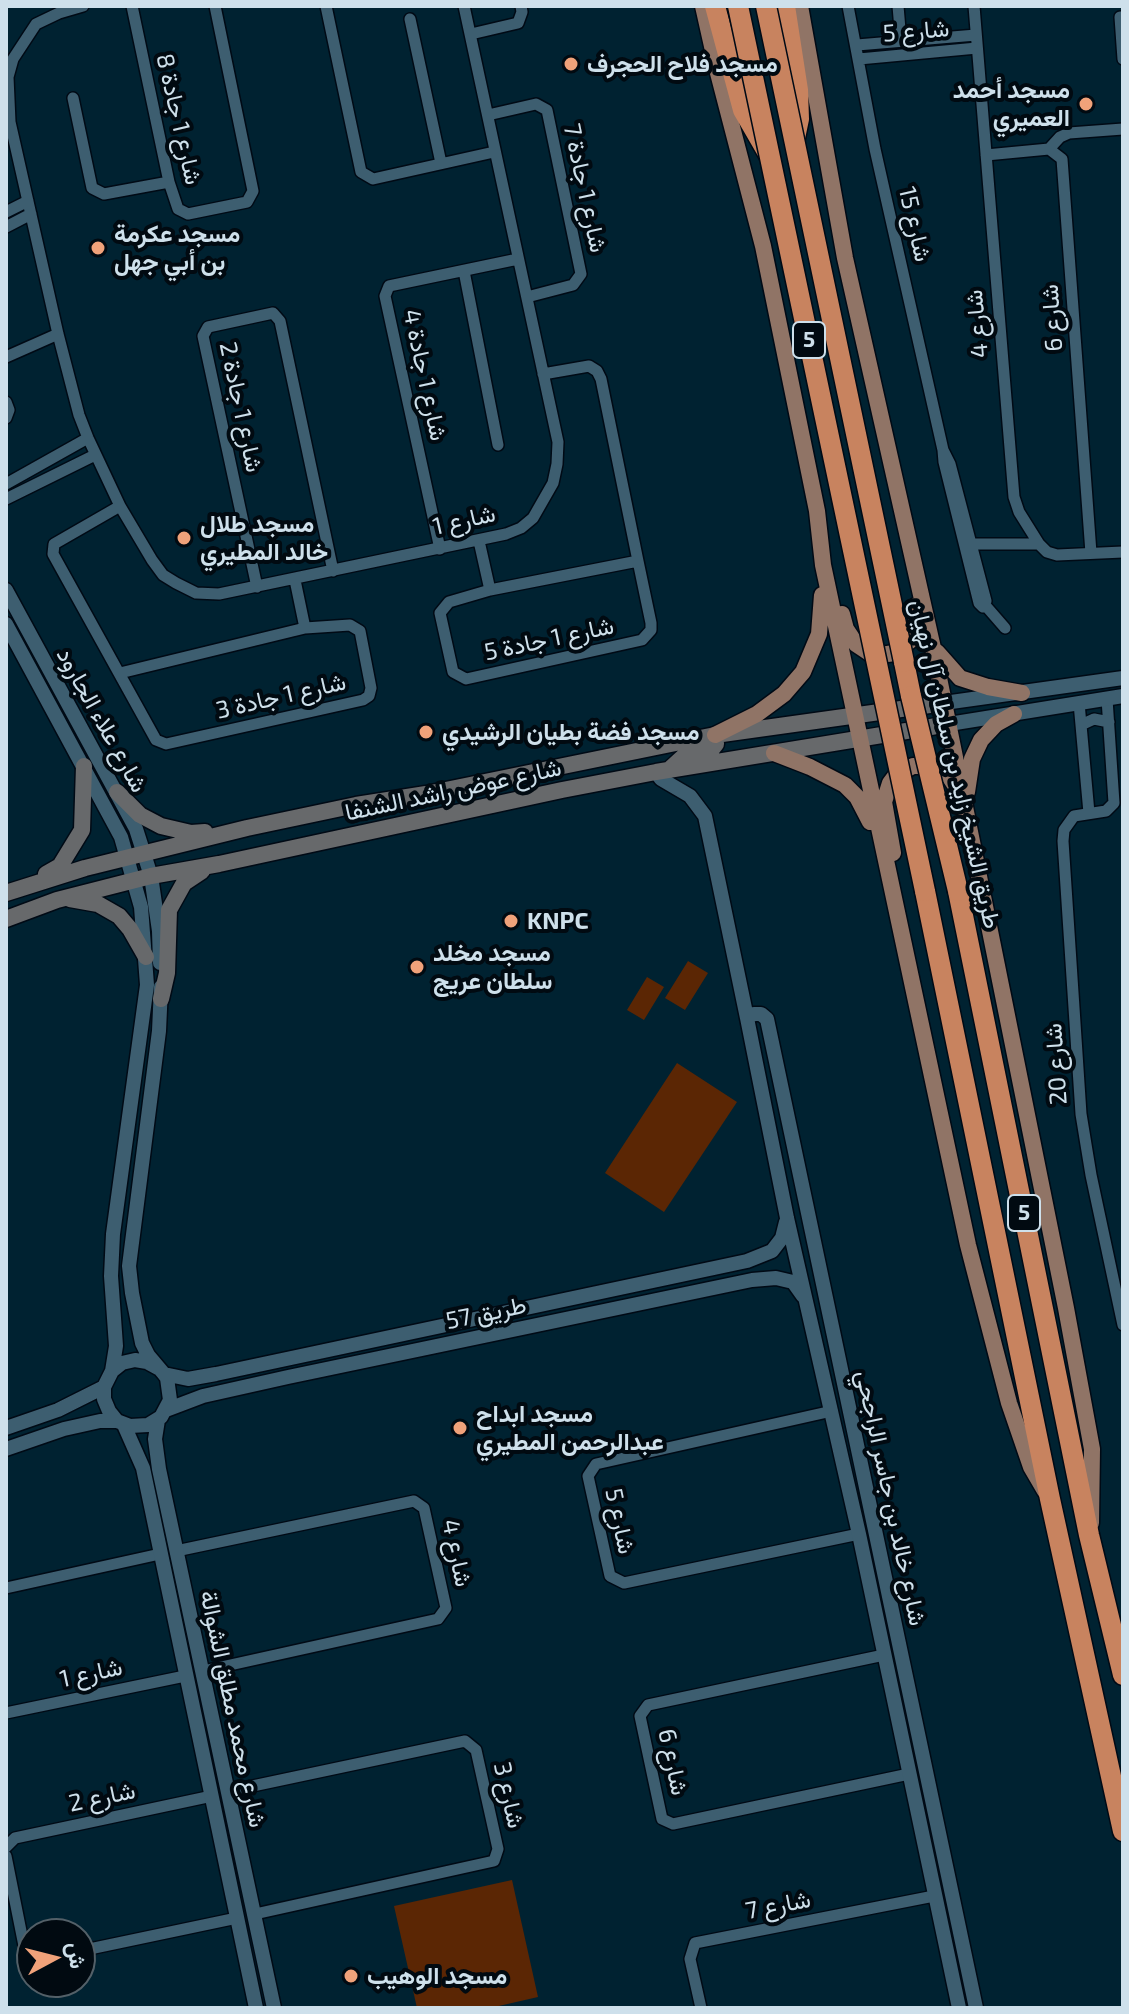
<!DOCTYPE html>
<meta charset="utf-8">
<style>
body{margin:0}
#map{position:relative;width:1129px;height:2014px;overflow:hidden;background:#002231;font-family:"Exo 2",Vazirmatn,sans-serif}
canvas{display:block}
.frame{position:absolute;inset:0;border:8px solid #cee0eb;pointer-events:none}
.north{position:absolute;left:16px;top:1918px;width:80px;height:80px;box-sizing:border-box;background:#010a11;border:2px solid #536068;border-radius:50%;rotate:83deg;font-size:22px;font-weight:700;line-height:32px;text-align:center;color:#cee0eb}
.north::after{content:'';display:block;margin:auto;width:28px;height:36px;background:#f0a27a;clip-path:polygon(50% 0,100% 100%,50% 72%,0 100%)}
</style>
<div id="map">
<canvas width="1129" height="2014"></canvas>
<div class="frame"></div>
<div class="north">ش</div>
</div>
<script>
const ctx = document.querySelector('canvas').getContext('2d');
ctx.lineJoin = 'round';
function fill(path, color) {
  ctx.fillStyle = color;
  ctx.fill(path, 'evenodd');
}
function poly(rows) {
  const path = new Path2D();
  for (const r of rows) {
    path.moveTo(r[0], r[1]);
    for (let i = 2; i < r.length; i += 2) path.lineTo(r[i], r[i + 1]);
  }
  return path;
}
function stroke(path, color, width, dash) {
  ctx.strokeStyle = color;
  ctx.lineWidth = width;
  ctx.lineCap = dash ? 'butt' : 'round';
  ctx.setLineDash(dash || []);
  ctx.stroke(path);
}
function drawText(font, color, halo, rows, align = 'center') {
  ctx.font = font + ' "Exo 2",Vazirmatn,sans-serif';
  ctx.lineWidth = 8;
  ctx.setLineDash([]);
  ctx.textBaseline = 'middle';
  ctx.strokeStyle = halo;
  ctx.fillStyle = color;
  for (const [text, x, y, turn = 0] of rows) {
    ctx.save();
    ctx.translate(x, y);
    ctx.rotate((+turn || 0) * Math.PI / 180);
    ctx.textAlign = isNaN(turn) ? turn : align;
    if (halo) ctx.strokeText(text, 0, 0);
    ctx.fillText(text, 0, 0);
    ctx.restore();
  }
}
fill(poly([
 [688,961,708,973,685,1010,665,998],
 [647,977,664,987,644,1020,627,1010],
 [677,1063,737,1102,664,1212,605,1173],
 [512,1880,538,1997,490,2008,417,2008,394,1906]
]), '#5b2604');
const minor = poly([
 [83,6,59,13,36,24,13,59,8,77,10,122,58,334,79,415,88,438,120,506,152,560,163,575,176,583,196,593,219,594,506,534,521,528,533,518,553,483,557,464,558,442,464,6],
 [132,6,169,182,178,209,188,214,247,202,253,191,215,6],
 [326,6,361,172,373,179,494,152],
 [848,6,875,149,943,450],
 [898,6,901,41],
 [974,6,1014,497,1019,512,1039,544,1047,552,1057,555,1123,552],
 [1123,17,1120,17,1123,59],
 [410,19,441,163],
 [471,34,518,23,522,12,521,6],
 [857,45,976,35],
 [859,59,977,48],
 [73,98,92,188,104,194,169,182],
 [488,115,536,104,547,110,581,274,573,285,527,297],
 [1049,149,1060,137,1069,133,1123,129],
 [986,155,1049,149,1062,159,1091,553],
 [6,212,28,201],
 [6,227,31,214],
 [464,271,498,445],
 [6,357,58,334],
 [543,374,589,366,597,371,601,379,638,561,651,623,651,630,642,640,466,679,453,672,440,613,449,602,490,590,638,561],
 [6,402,9,410,6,418],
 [943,450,950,464,986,601,983,607,979,603,944,462,943,450],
 [6,484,88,438],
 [6,499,95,455],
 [479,541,490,590],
 [970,544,1039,544],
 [440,549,385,296,389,286,518,259],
 [295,580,305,628],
 [257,587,203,336,208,327,273,313,280,321,333,571],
 [985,605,1005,628],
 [120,673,305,628,350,625,360,631,371,688,369,696,363,700,166,744,156,740,53,554,54,544,120,506],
 [1107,699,1114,803,1106,811,1074,816,1064,830,1063,841,1081,1114,1091,1175,1123,1325],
 [1079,703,1089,813],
 [1081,725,1094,719,1109,722],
 [832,1411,596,1464,588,1476,610,1576,624,1583,859,1534],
 [176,1551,414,1501,424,1508,446,1608,438,1619,203,1671],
 [6,1588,160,1554],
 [884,1655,648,1705,640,1716,662,1819,673,1824,909,1774],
 [6,1713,185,1676],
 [229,1791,465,1741,476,1750,498,1849,494,1861,255,1914],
 [6,1847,15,1838,212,1796],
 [6,1856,26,1956,32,1957],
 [80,1951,237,1918],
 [701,2008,690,1959,695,1943,934,1896]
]);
const tertiary = poly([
 [6,590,136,829,151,876,159,931,160,963],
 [6,624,121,837,141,907,147,985,113,1234,111,1276,116,1346,112,1371],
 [944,703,1123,678],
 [949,724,1123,696],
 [656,772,661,779,690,796,705,816,747,1018],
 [158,1368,147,1362,135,1360,122,1363,112,1371,104,1387,104,1399,109,1411,117,1421,130,1426,148,1425,161,1417,170,1400,167,1378,164,1374,148,1355,142,1343,132,1293,129,1266,159,1031,161,987],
 [164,1374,188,1379,216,1374,747,1261,772,1251,782,1238,786,1222],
 [166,1410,203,1396,288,1377,752,1280,776,1278,793,1282,803,1296],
 [158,1420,155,1439,159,1469,274,2008],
 [124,1425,143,1468,256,2008],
 [6,1428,58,1410,104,1387],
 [6,1449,64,1429,100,1421,117,1421],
 [959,2008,859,1534,787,1218,747,1018,754,1014,761,1014,767,1019,976,2008]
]);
const secondary = poly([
 [671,768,683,757,712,749,716,744,715,735],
 [117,792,140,815,161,826,191,833,205,832],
 [46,874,60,866,82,830,84,766],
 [6,893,85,868,247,828,356,805,426,794,715,735,944,703],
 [70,899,98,904,119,916,130,929,146,957],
 [6,919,57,900,151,876,219,864,562,790,656,772,949,724],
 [161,999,167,973,169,910,184,883,202,871]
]);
const primary = poly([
 [703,6,718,73,763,246,817,511,823,565,968,1245,1009,1403,1031,1467,1045,1491],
 [800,6,845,258,933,648,1066,1308,1092,1449,1091,1523],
 [842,614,846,629,856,644,871,654,881,655,894,653,911,640,916,631,917,605],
 [937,652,960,678,988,687,1022,693],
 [715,735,757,714,784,694,803,672,819,634,822,595],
 [774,753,810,767,845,785,857,797,870,822],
 [967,792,972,759,981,740,996,724,1014,714],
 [893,853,884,802,890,783,896,775,913,766,929,766,949,776,958,790]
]);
const motorway = poly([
 [715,6,743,110,769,155],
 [785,6,798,90,799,119,795,138],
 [904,662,911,696],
 [925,891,1050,1499,1123,1831],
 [958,891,1089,1535,1123,1675]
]);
stroke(minor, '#000a15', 14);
stroke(tertiary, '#000a15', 17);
stroke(secondary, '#000a15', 19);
stroke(primary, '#000a15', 19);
stroke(motorway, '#000a15', 23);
stroke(minor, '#3d5e70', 11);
stroke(tertiary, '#3d5e70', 14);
stroke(secondary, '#67696b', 16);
stroke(primary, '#907466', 16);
stroke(motorway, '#c8835f', 20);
const motorwayBridge = poly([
 [738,6,925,891],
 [766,6,904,662],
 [911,696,958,891]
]);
stroke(motorwayBridge, '#000a15', 23, []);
stroke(motorwayBridge, '#c8835f', 20);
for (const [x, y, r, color] of [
 [571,64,8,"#f0a27a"],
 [1086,104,8,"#f0a27a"],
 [98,248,8,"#f0a27a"],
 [184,538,8,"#f0a27a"],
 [426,732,8,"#f0a27a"],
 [511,921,8,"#f0a27a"],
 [417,967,8,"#f0a27a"],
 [460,1428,8,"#f0a27a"],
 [351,1976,8,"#f0a27a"]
]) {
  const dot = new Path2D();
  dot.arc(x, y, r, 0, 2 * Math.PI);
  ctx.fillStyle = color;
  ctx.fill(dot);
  stroke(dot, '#010a11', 3);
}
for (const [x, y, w] of [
 [809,340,32],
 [1024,1213,32]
]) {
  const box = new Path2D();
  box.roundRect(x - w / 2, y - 18, w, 36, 6);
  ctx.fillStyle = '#010a11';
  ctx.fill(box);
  stroke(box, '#cee0eb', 2);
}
drawText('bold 22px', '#cee0eb', null, [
 ["5",809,340],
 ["5",1024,1213]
]);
drawText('24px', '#cee0eb', '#010a11', [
 ["شارع 5",916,31,-5],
 ["شارع 1 جادة 8",179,119,77],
 ["شارع 1 جادة 7",585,188,78],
 ["شارع 15",915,224,77],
 ["شارع 6",1052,318,-94],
 ["شارع 4",977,324,-95],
 ["شارع 1 جادة 4",425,375,78],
 ["شارع 1 جادة 2",241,407,78],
 ["شارع 1",464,520,-13],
 ["شارع 1 جادة 5",549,639,-12],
 ["شارع 1 جادة 3",281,696,-13],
 ["شارع علاء الجارود",102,720,61],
 ["طريق الشيخ زايد بن سلطان آل نهيان",955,764,77],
 ["شارع عوض راشد الشنفا",453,790,-12],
 ["شارع 20",1056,1064,-94],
 ["طريق 57",486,1313,-12],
 ["شارع خالد بن جاسر الراجحي",891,1498,78],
 ["شارع 5",620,1521,78],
 ["شارع 4",457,1553,78],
 ["شارع 1",91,1673,-12],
 ["شارع محمد مطلق الشوالة",233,1709,78],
 ["شارع 6",673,1762,78],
 ["شارع 3",509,1795,77],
 ["شارع 2",102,1797,-12],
 ["شارع 7",778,1905,-11]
]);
drawText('bold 24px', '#cee0eb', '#010a11', [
 ["مسجد فلاح الحجرف",587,64],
 ["مسجد أحمد",1070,90,"right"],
 ["العميري",1070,118,"right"],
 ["مسجد عكرمة",114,234],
 ["بن أبي جهل",114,262],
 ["مسجد طلال",200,524],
 ["خالد المطيري",200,552],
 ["مسجد فضة بطيان الرشيدي",442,732],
 ["KNPC",527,921],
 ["مسجد مخلد",433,953],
 ["سلطان عريج",433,981],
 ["مسجد ابداح",476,1414],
 ["عبدالرحمن المطيري",476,1442],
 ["مسجد الوهيب",367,1976]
], 'left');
</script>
